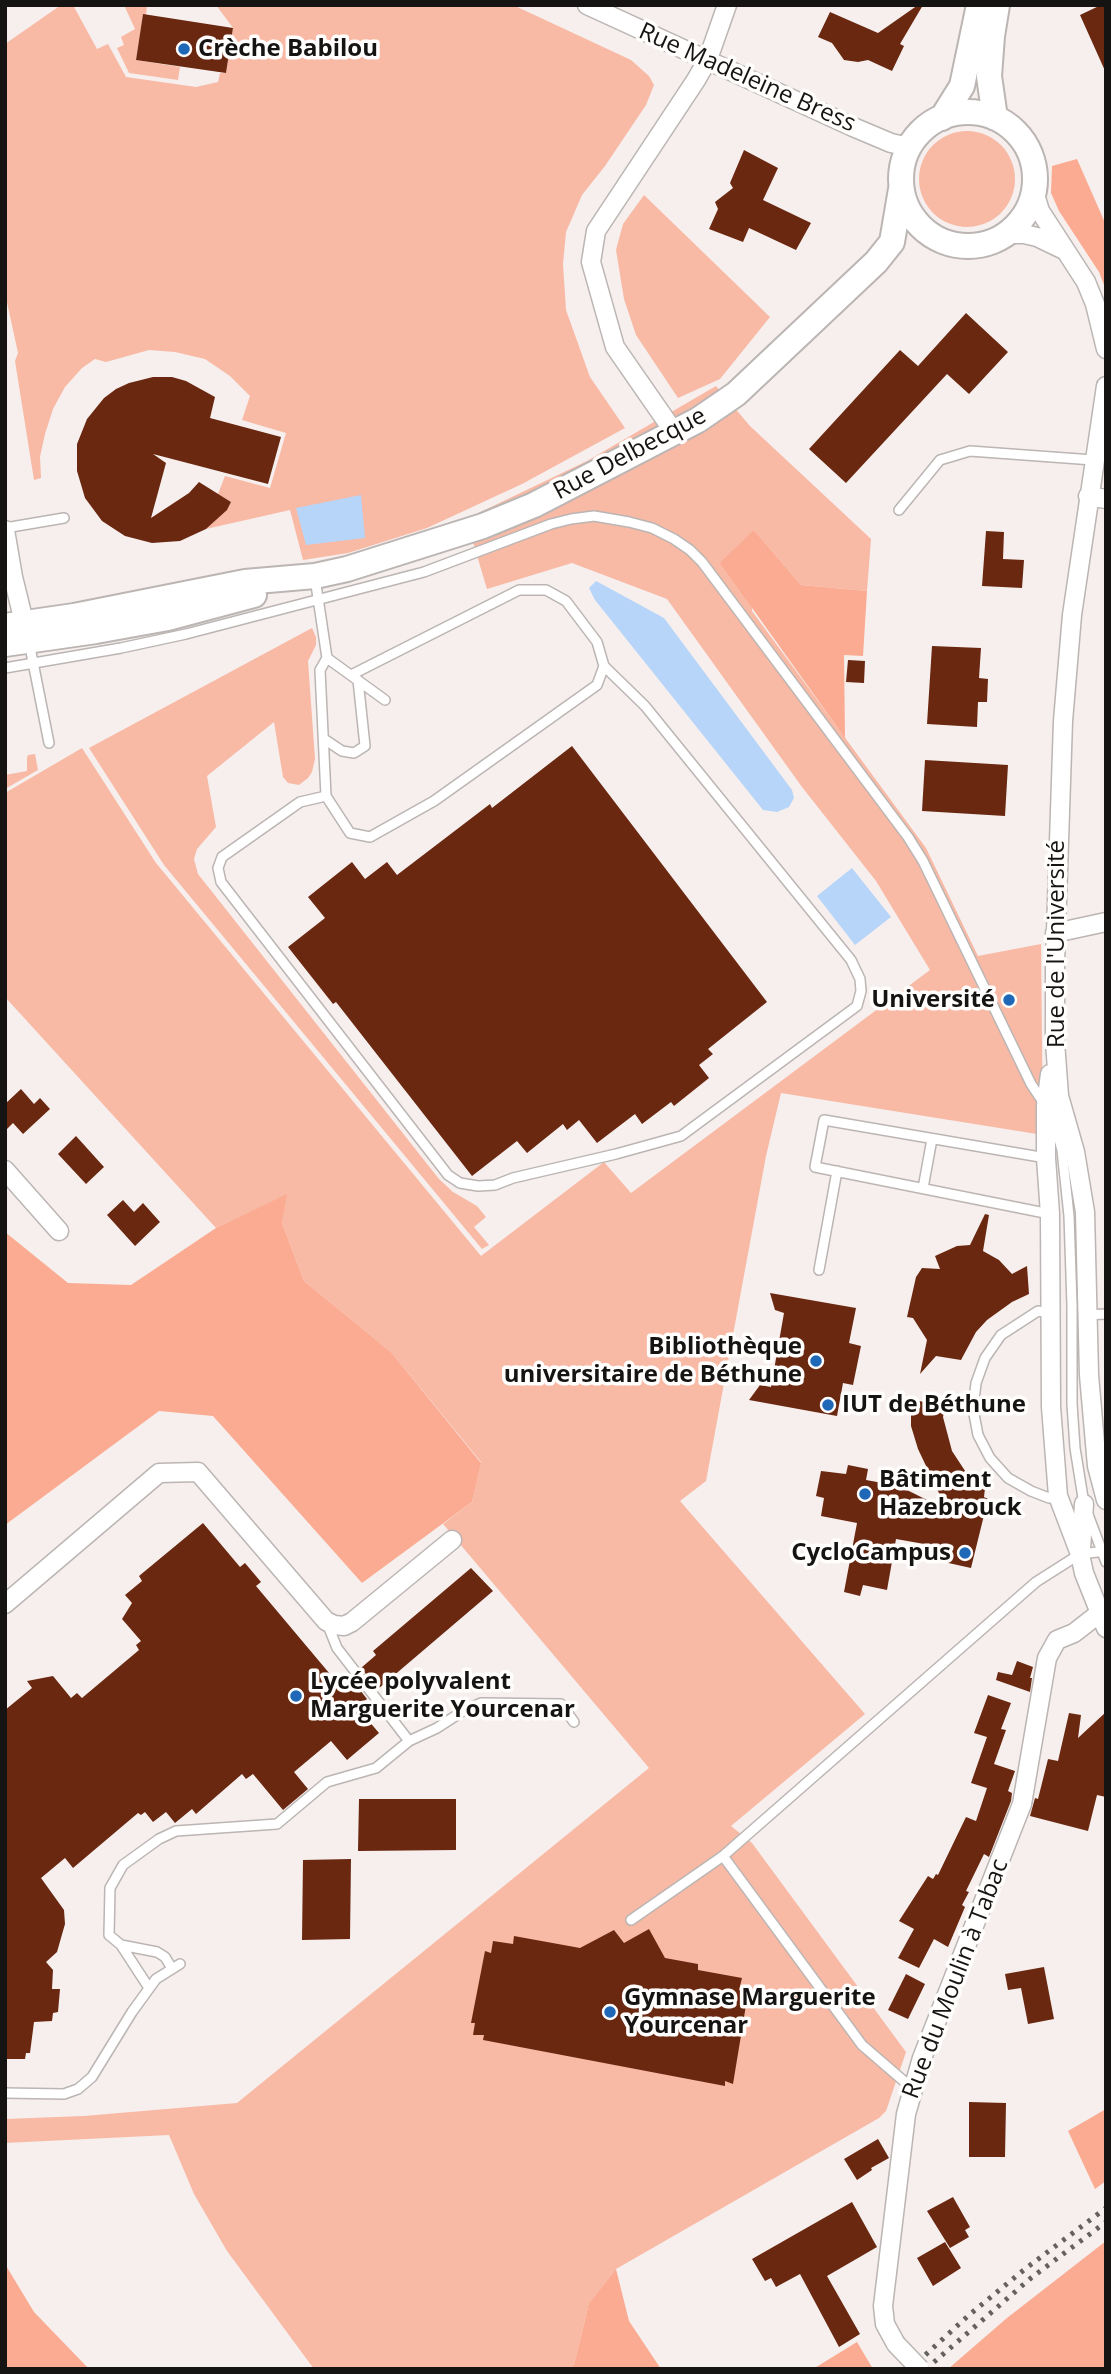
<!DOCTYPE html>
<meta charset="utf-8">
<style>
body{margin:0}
#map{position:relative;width:1111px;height:2374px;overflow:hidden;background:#f6efed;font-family:"Open Sans",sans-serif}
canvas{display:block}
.frame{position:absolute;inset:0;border:7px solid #161413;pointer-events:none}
</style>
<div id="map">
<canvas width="1111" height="2374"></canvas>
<div class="frame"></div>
</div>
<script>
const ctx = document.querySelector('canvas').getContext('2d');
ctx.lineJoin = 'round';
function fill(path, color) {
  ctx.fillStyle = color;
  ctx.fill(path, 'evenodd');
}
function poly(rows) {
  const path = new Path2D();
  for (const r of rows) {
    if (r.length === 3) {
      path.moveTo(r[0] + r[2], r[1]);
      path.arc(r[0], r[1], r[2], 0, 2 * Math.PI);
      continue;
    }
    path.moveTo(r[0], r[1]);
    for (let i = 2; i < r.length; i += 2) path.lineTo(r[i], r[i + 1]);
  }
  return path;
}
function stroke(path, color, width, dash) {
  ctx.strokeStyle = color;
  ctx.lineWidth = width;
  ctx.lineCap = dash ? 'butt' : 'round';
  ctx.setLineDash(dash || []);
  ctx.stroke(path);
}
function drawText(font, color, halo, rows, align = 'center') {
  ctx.font = font + ' "Open Sans",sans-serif';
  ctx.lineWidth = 7;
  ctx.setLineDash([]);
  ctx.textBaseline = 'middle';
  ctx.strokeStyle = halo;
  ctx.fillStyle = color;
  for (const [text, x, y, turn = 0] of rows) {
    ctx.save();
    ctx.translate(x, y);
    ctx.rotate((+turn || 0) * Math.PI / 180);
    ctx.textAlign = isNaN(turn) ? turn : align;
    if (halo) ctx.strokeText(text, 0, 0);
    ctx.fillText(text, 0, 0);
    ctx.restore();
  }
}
fill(poly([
 [61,5,73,5,97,49,108,44,126,77,196,87,218,82,220,73,226,73,233,28,216,5,513,5,631,60,649,76,654,85,646,105,605,166,582,195,566,232,563,264,566,310,590,377,625,428,522,484,427,528,348,553,303,560,290,510,206,529,226,510,231,502,218,494,225,476,270,488,286,433,242,420,250,396,230,376,205,359,175,352,149,350,106,362,95,359,82,368,65,387,53,409,45,434,40,457,41,478,34,480,15,361,18,353,5,293,5,44],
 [124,5,147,5,146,15,143,15,136,60,180,67,178,80,129,73,117,48,124,45,121,37,135,29],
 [967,179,48],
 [644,195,770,317,720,379,678,398,636,335,624,299,616,250,623,224],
 [716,386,750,426,871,539,867,591,801,585,754,530,752,611,926,848,978,956,1041,944,1043,1135,781,1093,766,1156,706,1481,680,1501,865,1714,731,1826,752,1843,906,2052,886,2111,879,2118,616,2269,589,2303,574,2365,568,2369,314,2369,227,2251,194,2194,169,2135,5,2143,5,2119,84,2116,237,2103,649,1768,443,1524,472,1502,481,1462,391,1352,304,1281,282,1223,286,1195,216,1228,5,997,5,793,82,748,156,863,481,1256,604,1162,631,1193,930,970,876,881,802,787,667,599,572,563,487,589,466,519,587,461],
 [312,628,316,637,316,645,308,661,315,759,312,772,308,778,299,785,288,783,283,777,274,722,207,776,216,827,197,849,194,859,198,874,439,1179,453,1192,477,1206,486,1217,474,1227,489,1245,482,1249,164,865,89,748],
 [35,754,38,770,5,789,5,775,27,771,27,758,28,755]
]), '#f8b9a5');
fill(poly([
 [1077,159,1106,225,1106,290,1099,272,1059,211,1051,193,1052,166],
 [754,530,801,585,867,591,863,656,844,655,845,738,720,563],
 [287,1194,282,1223,304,1281,391,1352,481,1463,472,1502,362,1583,213,1416,159,1411,5,1525,5,1232,68,1283,131,1285,216,1228],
 [1106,2109,1106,2181,1095,2189,1068,2131],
 [1106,2241,1106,2369,948,2369,1007,2318],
 [5,2264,34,2312,89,2369,5,2369],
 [616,2269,629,2321,661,2369,568,2369,574,2365,589,2303],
 [857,2342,873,2369,813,2369]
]), '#faab91');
fill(poly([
 [361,495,365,538,306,545,296,508],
 [596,581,664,618,792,790,794,798,789,807,777,812,763,810,595,600,589,588],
 [852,868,891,917,855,945,817,896]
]), '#b7d5f9');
fill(poly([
 [918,5,923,5,900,44,904,46,892,71,868,60,858,62,844,60,832,43,818,37,830,12,878,33],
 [1101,5,1106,5,1106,73,1080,15],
 [143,14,233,28,226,73,136,60],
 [744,150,778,168,763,200,811,223,796,250,749,228,743,242,709,229,718,209,715,202,733,188,730,183],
 [966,313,1008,352,969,394,947,374,846,483,809,449,900,350,918,366],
 [153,377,172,377,186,381,215,397,210,418,281,437,268,484,153,454,166,463,151,518,189,493,199,482,231,502,227,510,206,529,180,541,152,543,125,536,102,521,85,498,77,471,77,444,87,419,104,398,116,389,129,383],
 [986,531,1004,532,1003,559,1024,560,1022,588,982,586],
 [932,646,981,648,979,678,988,679,987,702,978,702,977,727,927,724],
 [848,660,865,661,864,683,846,682],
 [572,746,767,1002,708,1049,713,1054,699,1065,709,1078,674,1106,671,1102,642,1124,635,1114,597,1143,579,1120,567,1130,563,1124,527,1153,517,1141,472,1176,336,1002,333,1004,288,947,325,918,308,897,352,862,365,879,387,862,397,875,490,804,492,808],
 [925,760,1008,765,1005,816,922,811],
 [21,1089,34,1104,40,1098,50,1109,23,1134,13,1123,5,1131,5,1104],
 [76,1136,104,1167,86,1184,58,1154],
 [123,1200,134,1212,143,1203,160,1222,135,1246,107,1215],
 [985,1214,989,1215,983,1251,999,1260,1012,1274,1027,1266,1029,1294,1012,1302,987,1320,976,1332,961,1360,936,1356,920,1374,927,1340,913,1318,907,1317,916,1277,922,1268,940,1269,935,1256,957,1246,970,1245],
 [770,1293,856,1308,849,1343,861,1346,853,1385,843,1383,837,1416,749,1400,760,1385,771,1387,784,1313,775,1310],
 [911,1399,945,1407,943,1417,952,1451,971,1480,985,1488,984,1497,988,1499,971,1568,944,1562,947,1548,896,1539,887,1590,863,1585,860,1596,844,1592,857,1523,821,1516,824,1498,816,1496,821,1471,846,1474,848,1465,868,1469,866,1480,899,1486,947,1510,918,1449,911,1426],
 [203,1523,240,1567,245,1563,261,1582,256,1586,340,1686,350,1677,367,1699,357,1707,379,1733,347,1760,331,1741,294,1772,308,1789,283,1810,253,1774,246,1779,242,1774,196,1814,192,1809,175,1823,166,1812,153,1822,145,1812,141,1815,138,1813,73,1868,65,1858,41,1878,64,1910,65,1924,57,1952,46,1962,53,1970,52,1989,60,1989,58,2012,53,2013,52,2021,34,2022,30,2053,26,2053,25,2059,5,2059,5,1710,32,1688,27,1681,53,1676,71,1698,77,1693,82,1698,139,1650,136,1645,141,1641,122,1619,132,1603,125,1595,142,1581,139,1576],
 [471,1568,493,1591,378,1689,361,1668,376,1655,373,1651],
 [1017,1661,1033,1667,1030,1678,1032,1678,1030,1692,996,1680,998,1672,1012,1675],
 [988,1695,1011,1703,1001,1729,1006,1730,994,1764,1015,1771,1008,1791,1012,1793,1011,1801,989,1857,984,1854,966,1891,969,1892,962,1905,965,1907,948,1947,934,1939,919,1968,898,1958,914,1929,899,1921,928,1876,933,1879,936,1874,938,1875,966,1817,976,1821,987,1788,971,1783,987,1737,974,1733],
 [1106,1712,1106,1797,1097,1795,1088,1831,1030,1816,1035,1798,1038,1799,1048,1759,1058,1761,1069,1713,1081,1715,1078,1738],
 [359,1799,456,1799,456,1850,358,1851],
 [351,1859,350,1939,302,1940,303,1860],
 [649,1929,665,1958,698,1964,698,1970,742,1978,739,1990,748,1993,733,2084,725,2081,725,2086,483,2040,484,2035,473,2035,475,2023,471,2023,485,1951,491,1953,493,1941,513,1944,514,1936,580,1948,614,1930,624,1943],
 [1044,1967,1054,2019,1028,2024,1021,1988,1008,1990,1005,1974],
 [906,1974,925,1984,908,2019,888,2010],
 [969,2102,1006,2103,1005,2157,969,2157],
 [878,2139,889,2158,871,2168,872,2170,857,2180,844,2159],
 [953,2197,970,2227,965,2230,969,2237,950,2248,927,2211],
 [852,2202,877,2247,827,2276,860,2334,839,2347,800,2274,776,2287,771,2278,765,2281,752,2259],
 [945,2242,961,2268,933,2286,917,2258]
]), '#6a2811');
const lane = poly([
 [899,510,940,460,970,451,1093,460],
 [5,528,64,518],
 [315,578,327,658,320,670,326,796,300,802,222,857,218,868,221,882,448,1175,460,1183,478,1186,495,1185,513,1178,616,1154,681,1136,857,1006,861,991,860,979,851,960,645,706,604,666,597,642,566,601,546,590,519,590,351,675],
 [29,642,49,743],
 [327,658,385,700],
 [5,668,121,648,186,634,424,572,551,524,571,519,594,516,629,522,652,528,674,539,690,550,702,562,908,837,923,861,1031,1084,1053,1117,1062,1150,1069,1216,1072,1305,1072,1404,1075,1448,1084,1504,1106,1562],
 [324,739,342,751,354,753,365,746,358,680],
 [326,796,350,833,370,837,434,801,597,685,604,666],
 [1046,1158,824,1120,815,1167,1050,1214],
 [923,1188,932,1139],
 [819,1270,837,1171],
 [1050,1313,1038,1311,1001,1335,985,1358,976,1383,973,1409,978,1435,990,1458,1008,1478,1031,1491,1049,1498,1058,1496],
 [1086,1315,1106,1314],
 [327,1623,337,1648,409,1741,437,1728,463,1711,481,1703,561,1704,574,1722],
 [723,1856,862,2045,913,2089],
 [631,1920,723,1856,1036,1582,1080,1554,1106,1551],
 [121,1945,157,1952,165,1957,171,1967],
 [149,1988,121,1945,109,1935,110,1888,123,1865,159,1839,176,1831,277,1824,327,1782,376,1768,409,1741],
 [5,2093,64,2094,78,2089,92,2077,132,2012,156,1979,180,1964]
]);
const street = poly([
 [587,5,853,127,891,143,909,147],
 [1034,191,1040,211,1086,282,1095,304,1106,349],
 [1005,234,1024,234,1037,237,1064,250],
 [1106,386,1072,615,1063,721,1055,962,1055,1042,1059,1096,1075,1152,1085,1212,1089,1375,1097,1466,1106,1500],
 [674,432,615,347,591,262,596,231,696,80,708,59,727,5],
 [1088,496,1106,499],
 [5,530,13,577,27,634],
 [1055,933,1106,922],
 [1050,1074,1046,1105,1046,1158,1050,1214,1051,1407,1058,1496,1080,1554,1084,1573,1106,1628],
 [5,1170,59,1231],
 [1081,1549,1084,1504],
 [5,1604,159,1473,198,1472,326,1621,334,1625,344,1626,352,1622,452,1540],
 [896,2344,885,2324,883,2306,906,2114,922,2058,1022,1804,1047,1658,1057,1640,1074,1633,1106,1608]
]);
const secondary = poly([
 [968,179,67],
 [942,118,962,86,979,5],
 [995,118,989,76,992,36,997,5],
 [5,626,74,616,245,582,315,576,347,569,483,526,534,505,698,420,736,394,876,262,892,242,901,189],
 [5,644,96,631,168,618,254,595]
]);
stroke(lane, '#bbb5b3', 12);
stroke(street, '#bbb5b3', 21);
stroke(secondary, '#bbb5b3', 28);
stroke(lane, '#fff', 9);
stroke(street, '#fff', 18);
stroke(secondary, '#fff', 24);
stroke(poly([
 [910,2369,969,2315,1025,2269,1106,2208],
 [926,2369,1031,2278,1106,2222]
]), '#656160', 5, [3.5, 7]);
const streetBridge = poly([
 [896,2344,920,2369]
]);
stroke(streetBridge, '#bbb5b3', 21, []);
stroke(streetBridge, '#fff', 18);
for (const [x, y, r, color] of [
 [184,49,7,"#1f68b8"],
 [1009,1000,7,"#1f68b8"],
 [816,1361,7,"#1f68b8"],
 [828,1405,7,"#1f68b8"],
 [865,1494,7,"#1f68b8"],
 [965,1553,7,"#1f68b8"],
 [296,1696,7,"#1f68b8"],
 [610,2012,7,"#1f68b8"]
]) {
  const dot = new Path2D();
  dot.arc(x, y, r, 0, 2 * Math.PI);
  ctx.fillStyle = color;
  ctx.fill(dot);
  stroke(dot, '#fffefd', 2.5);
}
drawText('bold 24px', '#161413', '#fffefd', [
 ["Crèche Babilou",198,49],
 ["Université",995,1000,"right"],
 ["Bibliothèque",802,1347,"right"],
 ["universitaire de Béthune",802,1375,"right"],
 ["IUT de Béthune",842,1405],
 ["Bâtiment",879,1480],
 ["Hazebrouck",879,1508],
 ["CycloCampus",951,1553,"right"],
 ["Lycée polyvalent",310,1682],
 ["Marguerite Yourcenar",310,1710],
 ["Gymnase Marguerite",624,1998],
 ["Yourcenar",624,2026]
], 'left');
drawText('24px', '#161413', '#fffefd', [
 ["Rue Madeleine Bress",747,78,24],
 ["Rue Delbecque",630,454,-28],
 ["Rue de l'Université",1057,944,-90],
 ["Rue du Moulin à Tabac",956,1979,-69]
]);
</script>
